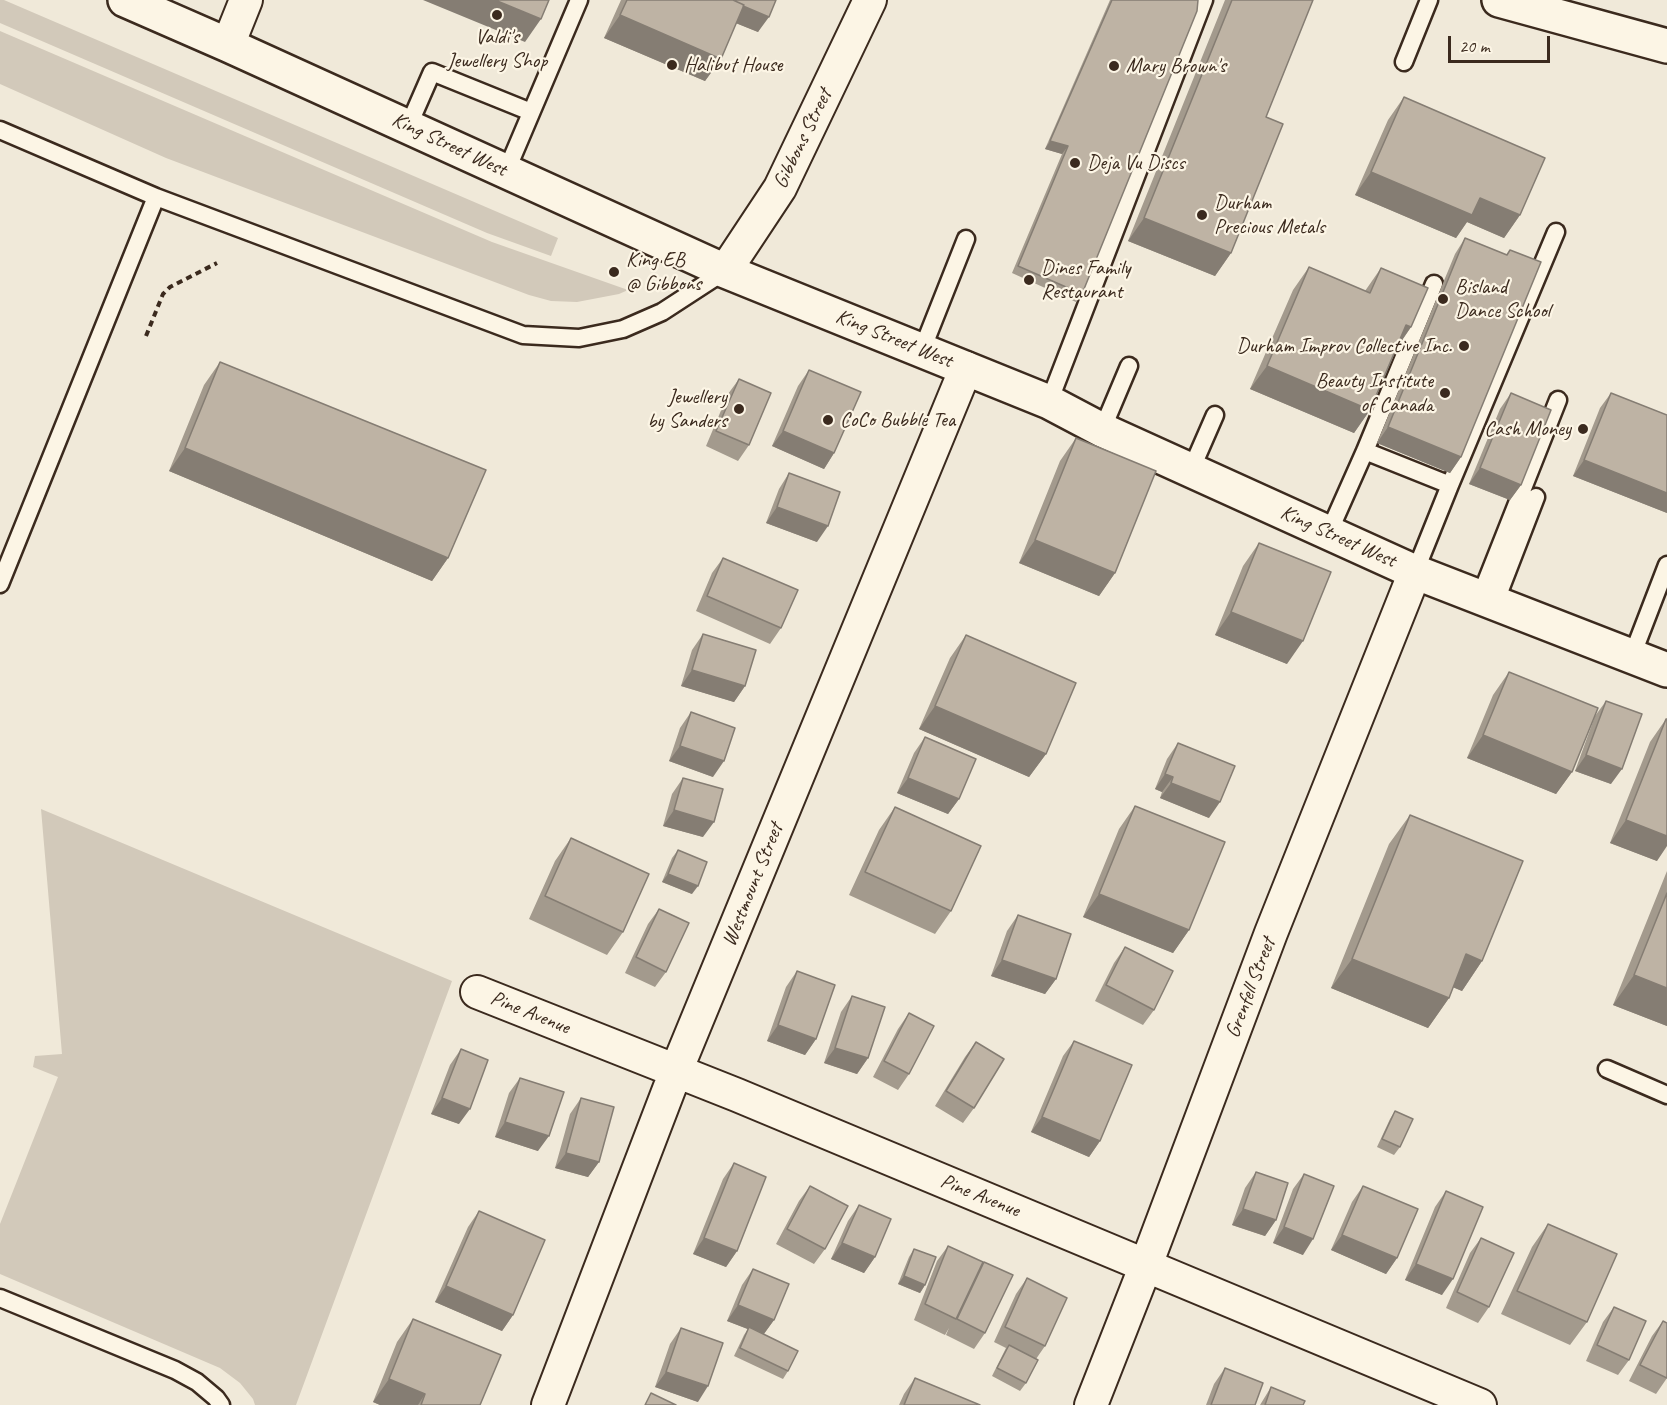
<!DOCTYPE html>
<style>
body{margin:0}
#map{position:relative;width:1667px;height:1405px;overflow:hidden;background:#f0e9d9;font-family:Caveat,sans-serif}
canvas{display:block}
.scale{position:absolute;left:1448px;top:36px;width:102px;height:27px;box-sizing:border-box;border:3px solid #3b2a1e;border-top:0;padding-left:8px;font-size:18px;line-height:21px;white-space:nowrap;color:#3b2a1e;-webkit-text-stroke:4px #fcf5e5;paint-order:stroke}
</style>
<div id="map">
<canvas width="1667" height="1405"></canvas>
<div class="scale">20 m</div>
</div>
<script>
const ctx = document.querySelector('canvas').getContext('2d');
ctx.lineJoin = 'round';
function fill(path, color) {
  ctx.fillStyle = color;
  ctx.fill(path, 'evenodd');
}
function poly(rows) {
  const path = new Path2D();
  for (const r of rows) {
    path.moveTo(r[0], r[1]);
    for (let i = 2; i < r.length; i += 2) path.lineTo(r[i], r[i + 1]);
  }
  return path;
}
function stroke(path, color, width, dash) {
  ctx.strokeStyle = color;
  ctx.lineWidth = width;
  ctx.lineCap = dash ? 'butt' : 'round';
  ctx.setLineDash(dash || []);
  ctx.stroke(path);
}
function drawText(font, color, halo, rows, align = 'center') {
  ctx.font = font + ' Caveat,sans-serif';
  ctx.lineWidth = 4.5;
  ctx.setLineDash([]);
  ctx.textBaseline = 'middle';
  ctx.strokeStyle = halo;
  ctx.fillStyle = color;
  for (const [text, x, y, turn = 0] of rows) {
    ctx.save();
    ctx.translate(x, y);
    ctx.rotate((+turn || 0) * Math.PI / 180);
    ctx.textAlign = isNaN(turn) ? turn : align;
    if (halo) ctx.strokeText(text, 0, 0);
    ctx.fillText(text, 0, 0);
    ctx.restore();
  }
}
fill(poly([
 [0,0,4,0,558,238,551,256,487,233,0,23],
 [0,31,492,242,628,290,619,294,577,302,551,301,529,295,166,158,0,84],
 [41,809,452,981,296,1405,255,1405,253,1399,240,1383,220,1368,0,1274,0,1224,58,1077,33,1067,35,1056,62,1054]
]), '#d2c9ba');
const lane = poly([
 [1404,62,1429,0],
 [408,127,432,72,531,112],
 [0,130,156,197,523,335,579,338,623,329,662,312,725,271],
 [506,172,579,0],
 [922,350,966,239],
 [1049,402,1204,0],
 [1102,430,1129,366],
 [1365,451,1450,485],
 [1191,470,1215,415],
 [1329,532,1365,451,1434,284],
 [1415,572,1450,485,1556,232],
 [0,584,156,197],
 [1480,597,1558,400],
 [1495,603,1536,497],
 [1632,656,1667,565],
 [1607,1069,1667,1095],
 [0,1298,175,1370,197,1382,216,1398,221,1405]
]);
const street = poly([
 [228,45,246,0],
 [725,271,780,188,870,0],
 [477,992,737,1095,1480,1405],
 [548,1405,676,1071,966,368],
 [1091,1405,1146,1265,1271,933,1415,572]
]);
const primary = poly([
 [125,0,228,45,725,271,1049,402,1102,430,1415,572,1667,670],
 [1499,0,1667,46]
]);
stroke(lane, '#3b2a1e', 21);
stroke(street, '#3b2a1e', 36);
stroke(primary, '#3b2a1e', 38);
stroke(poly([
 [146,336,163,294,170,287,217,263]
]), '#3b2a1e', 4, [6, 4.5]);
stroke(lane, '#fcf5e5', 16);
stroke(street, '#fcf5e5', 32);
stroke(primary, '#fcf5e5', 33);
fill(poly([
 [621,0,776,0,758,32,736,23,721,59,705,81,604,38],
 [1110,0,1198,0,1082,294,1076,302,1012,273,1062,154,1045,149],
 [1225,0,1313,0,1266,117,1231,253,1215,276,1128,241],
 [1404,97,1520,215,1504,238,1467,222,1456,238,1355,195,1388,120],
 [1465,238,1506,255,1510,250,1461,457,1450,473,1377,443,1455,254],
 [1309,267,1365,291,1381,268,1411,327,1397,348,1370,410,1354,433,1250,389,1293,290],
 [220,362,448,558,432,581,169,471,204,385],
 [809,370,834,453,824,469,772,446,798,386],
 [739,379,749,445,738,461,706,446,728,394],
 [1511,393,1521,485,1510,500,1469,484,1500,409],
 [1611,393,1667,415,1667,513,1573,476,1600,408],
 [1076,438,1115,573,1099,596,1019,563,1060,461],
 [789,473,817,542,766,523,779,489],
 [1259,543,1287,664,1215,635,1243,566],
 [723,558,781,628,770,644,696,611,712,573],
 [703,634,745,686,734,702,681,686,692,650],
 [966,635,1046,754,1029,777,919,729,950,658],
 [1509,672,1572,772,1556,794,1467,758,1493,695],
 [1606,701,1611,784,1575,771,1595,716],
 [691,712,713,777,669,761,680,728],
 [1666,719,1657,861,1610,843,1650,742],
 [925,737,959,799,948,814,897,793,914,753],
 [1178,743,1209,818,1160,798,1162,792,1155,789,1167,759],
 [683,778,703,837,663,826,672,794],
 [1135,806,1189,930,1173,953,1083,917,1119,829],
 [895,807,951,911,935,934,849,895,879,830],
 [1410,815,1482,961,1462,991,1453,987,1449,998,1428,1028,1331,988,1389,844],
 [571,838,623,932,607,955,529,919,555,861],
 [678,850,692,894,662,882,672,858],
 [1667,871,1667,1026,1613,1005],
 [659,909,666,972,655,987,625,973,648,924],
 [1018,915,1056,979,1045,994,991,976,1007,931],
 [1125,947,1154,1010,1143,1025,1095,1001,1114,963],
 [797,971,816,1039,805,1055,767,1041,786,987],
 [852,996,868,1058,857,1074,824,1063,841,1012],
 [909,1013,909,1074,898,1090,873,1077,898,1029],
 [1074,1041,1100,1141,1089,1157,1031,1132,1063,1056],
 [976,1042,974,1108,963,1123,935,1106,965,1057],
 [461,1049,459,1124,431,1114,450,1065],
 [520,1078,538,1151,495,1137,509,1093],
 [581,1098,599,1162,588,1177,555,1168,570,1114],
 [1395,1111,1400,1147,1394,1155,1377,1147,1390,1119],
 [734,1163,737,1251,726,1267,693,1254,723,1179],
 [1256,1172,1276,1220,1265,1236,1232,1225,1245,1188],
 [1304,1174,1303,1255,1273,1243,1293,1189],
 [810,1186,825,1249,814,1264,776,1244,799,1201],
 [1363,1186,1397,1258,1386,1274,1331,1250,1352,1202],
 [1446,1191,1442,1295,1405,1280,1435,1207],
 [859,1205,875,1257,864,1273,831,1259,848,1221],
 [479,1211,513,1315,502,1331,435,1302,468,1227],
 [1548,1224,1587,1322,1570,1345,1501,1314,1532,1247],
 [1481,1238,1489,1307,1478,1323,1446,1308,1470,1253],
 [948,1246,980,1269,984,1262,985,1333,974,1349,946,1335,949,1328,945,1335,914,1320,937,1261],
 [914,1249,925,1285,920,1293,898,1284,909,1257],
 [753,1269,774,1320,764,1334,788,1371,783,1379,734,1356,744,1335,748,1329,727,1321,742,1285],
 [1027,1278,1045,1346,1036,1359,1026,1383,1020,1391,992,1376,1006,1348,994,1342,1016,1294],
 [1614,1307,1629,1360,1618,1375,1586,1361,1603,1322],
 [413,1319,480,1405,380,1405,373,1402,397,1342],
 [1663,1321,1667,1378,1656,1394,1629,1381,1652,1336],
 [681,1328,698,1402,655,1387,670,1344],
 [1225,1368,1255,1405,1206,1405,1214,1384],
 [915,1378,980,1405,899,1405,904,1394],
 [1271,1387,1303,1405,1260,1405]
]), '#a39a8d');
fill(poly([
 [423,0,495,0,541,19,525,42],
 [678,0,728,0,769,17,758,32],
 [620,15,721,59,705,81,604,38],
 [1050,141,1068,146,1062,154,1045,149],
 [1371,172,1480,198,1520,215,1504,238,1467,222,1456,238,1355,195],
 [1144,218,1231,253,1215,276,1128,241],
 [1406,325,1411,327,1395,350],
 [1267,366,1370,410,1354,433,1250,389],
 [1388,427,1461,457,1450,473,1377,443],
 [783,431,834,453,824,469,772,446],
 [185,448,448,558,432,581,169,471],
 [1584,460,1667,493,1667,513,1573,476],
 [1480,468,1521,485,1510,500,1469,484],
 [777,507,828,526,817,542,766,523],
 [1035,540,1115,573,1099,596,1019,563],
 [1231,612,1303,641,1287,664,1215,635],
 [692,670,745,686,734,702,681,686],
 [935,706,1046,754,1029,777,919,729],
 [1483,735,1572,772,1556,794,1467,758],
 [680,746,724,761,713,777,669,761],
 [1586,755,1622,769,1611,784,1575,771],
 [1165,774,1173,777,1162,792,1155,789],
 [908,778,959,799,948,814,897,793],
 [1171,783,1220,802,1209,818,1160,798],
 [674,810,714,822,703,837,663,826],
 [1626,820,1667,836,1667,846,1657,861,1610,843],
 [668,874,698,886,692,894,662,882],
 [1099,894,1189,930,1173,953,1083,917],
 [1466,954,1482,961,1462,991,1445,984],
 [1352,959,1449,998,1428,1028,1331,988],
 [1002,960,1056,979,1045,994,991,976],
 [1634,975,1667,988,1667,1026,1613,1005],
 [778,1025,816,1039,805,1055,767,1041],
 [835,1048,868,1058,857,1074,824,1063],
 [442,1098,470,1109,459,1124,431,1114],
 [1042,1117,1100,1141,1089,1157,1031,1132],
 [505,1122,549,1136,538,1151,495,1137],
 [566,1153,599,1162,588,1177,555,1168],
 [1243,1209,1276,1220,1265,1236,1232,1225],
 [1284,1227,1313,1239,1303,1255,1273,1243],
 [1342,1235,1397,1258,1386,1274,1331,1250],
 [704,1238,737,1251,726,1267,693,1254],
 [842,1243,875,1257,864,1273,831,1259],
 [1416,1264,1453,1279,1442,1295,1405,1280],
 [904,1276,925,1285,920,1293,898,1284],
 [446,1286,513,1315,502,1331,435,1302],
 [738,1305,774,1320,763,1335,727,1321],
 [666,1372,708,1386,698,1402,655,1387],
 [389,1379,425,1394,418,1405,380,1405,373,1402]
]), '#857d73');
const building = poly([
 [495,0,549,0,541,19,495,0],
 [627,0,733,0,744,5,721,59,620,15,627,0],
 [733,0,776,0,769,17,743,6,744,5,733,0],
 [1112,0,1198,0,1197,11,1082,294,1018,266,1068,146,1050,141,1112,0],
 [1232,0,1313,0,1266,117,1283,124,1231,253,1144,218,1232,0],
 [1404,97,1545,158,1520,215,1480,198,1472,215,1371,172,1404,97],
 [1465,238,1507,255,1510,250,1541,262,1461,457,1388,427,1465,238],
 [1309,267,1370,293,1381,268,1428,288,1411,327,1406,325,1370,410,1267,366,1309,267],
 [220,362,486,470,448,558,185,448,220,362],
 [809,370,861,392,834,453,783,431,809,370],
 [739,379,771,393,749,445,716,431,739,379],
 [1511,393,1551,410,1521,485,1480,468,1511,393],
 [1611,393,1667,415,1667,493,1584,460,1611,393],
 [1076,438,1156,471,1115,573,1035,540,1076,438],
 [789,473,840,492,828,526,777,507,789,473],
 [1259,543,1331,572,1303,641,1231,612,1259,543],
 [723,558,798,590,781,628,707,596,723,558],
 [703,634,756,650,745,686,692,670,703,634],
 [966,635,1076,683,1046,754,935,706,966,635],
 [1509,672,1598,708,1572,772,1483,735,1509,672],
 [1606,701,1642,714,1622,769,1586,755,1606,701],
 [691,712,735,728,724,761,680,746,691,712],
 [1666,719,1667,719,1667,836,1626,820,1666,719],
 [925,737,976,759,959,799,908,778,925,737],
 [1178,743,1235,766,1220,802,1171,783,1173,777,1165,774,1178,743],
 [683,778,723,789,714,822,674,810,683,778],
 [1135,806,1225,842,1189,930,1099,894,1135,806],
 [895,807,981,846,951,911,865,872,895,807],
 [1410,815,1523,861,1482,961,1466,954,1449,998,1352,959,1410,815],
 [571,838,649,874,623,932,545,896,571,838],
 [678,850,707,862,698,886,668,874,678,850],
 [1667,893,1667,988,1634,975,1667,893],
 [659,909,689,923,666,972,636,957,659,909],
 [1018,915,1071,934,1056,979,1002,960,1018,915],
 [1125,947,1173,971,1154,1010,1106,985,1125,947],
 [797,971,835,985,816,1039,778,1025,797,971],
 [852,996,885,1007,868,1058,835,1048,852,996],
 [909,1013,934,1026,909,1074,884,1061,909,1013],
 [1074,1041,1132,1065,1100,1141,1042,1117,1074,1041],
 [976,1042,1004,1059,974,1108,946,1091,976,1042],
 [461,1049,488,1060,470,1109,442,1098,461,1049],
 [520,1078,564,1092,549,1136,505,1122,520,1078],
 [581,1098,614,1107,599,1162,566,1153,581,1098],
 [1395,1111,1413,1119,1400,1147,1382,1139,1395,1111],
 [734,1163,766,1177,737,1251,704,1238,734,1163],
 [1256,1172,1288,1183,1276,1220,1243,1209,1256,1172],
 [1304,1174,1334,1186,1313,1239,1284,1227,1304,1174],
 [810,1186,848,1206,825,1249,787,1229,810,1186],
 [1363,1186,1418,1209,1397,1258,1342,1235,1363,1186],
 [1446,1191,1483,1207,1453,1279,1416,1264,1446,1191],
 [859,1205,891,1219,875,1257,842,1243,859,1205],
 [479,1211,545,1240,513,1315,446,1286,479,1211],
 [1548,1224,1617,1254,1587,1322,1517,1291,1548,1224],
 [1481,1238,1514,1253,1489,1307,1457,1292,1481,1238],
 [948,1246,983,1262,956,1319,925,1304,948,1246],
 [914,1249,936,1257,925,1285,904,1276,914,1249],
 [984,1262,1013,1275,985,1333,957,1319,984,1262],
 [753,1269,789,1284,774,1320,738,1305,753,1269],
 [1027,1278,1067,1298,1045,1346,1005,1327,1027,1278],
 [1614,1307,1646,1321,1629,1360,1597,1345,1614,1307],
 [413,1319,501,1355,480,1405,421,1405,425,1394,389,1379,413,1319],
 [1663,1321,1667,1323,1667,1378,1640,1365,1663,1321],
 [749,1327,798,1351,788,1371,740,1348,749,1327],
 [681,1328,723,1343,708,1386,666,1372,681,1328],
 [1009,1345,1038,1360,1026,1383,997,1368,1009,1345],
 [1225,1368,1263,1383,1255,1405,1211,1405,1225,1368],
 [915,1378,980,1405,904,1405,915,1378],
 [1271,1387,1305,1401,1303,1405,1265,1405,1271,1387],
 [651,1393,676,1405,645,1405,651,1393]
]);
fill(building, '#beb3a4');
stroke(building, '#857d73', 1.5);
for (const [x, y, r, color] of [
 [497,15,6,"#3b2a1e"],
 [672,65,6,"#3b2a1e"],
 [1114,66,6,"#3b2a1e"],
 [1075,163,6,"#3b2a1e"],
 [1202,215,6,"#3b2a1e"],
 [614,272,6,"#3b2a1e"],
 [1029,280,6,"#3b2a1e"],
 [1443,299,6,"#3b2a1e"],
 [1464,346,6,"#3b2a1e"],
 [1445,393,6,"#3b2a1e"],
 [739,409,6,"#3b2a1e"],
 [828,420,6,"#3b2a1e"],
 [1583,429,6,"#3b2a1e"]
]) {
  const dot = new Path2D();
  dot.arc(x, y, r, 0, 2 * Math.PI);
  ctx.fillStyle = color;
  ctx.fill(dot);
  stroke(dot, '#fcf5e5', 2);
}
drawText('21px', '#3b2a1e', '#fcf5e5', [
 ["Valdi's",497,37,"center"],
 ["Jewellery Shop",497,61,"center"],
 ["Halibut House",684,65],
 ["Mary Brown's",1126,66],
 ["Deja Vu Discs",1087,163],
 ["Durham",1214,203],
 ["Precious Metals",1214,227],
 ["King EB",626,260],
 ["@ Gibbons",626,284],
 ["Dines Family",1041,268],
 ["Restaurant",1041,292],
 ["Bisland",1455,287],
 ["Dance School",1455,311],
 ["Durham Improv Collective Inc.",1452,346,"right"],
 ["Beauty Institute",1433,381,"right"],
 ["of Canada",1433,405,"right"],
 ["Jewellery",727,397,"right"],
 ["by Sanders",727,421,"right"],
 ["CoCo Bubble Tea",840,420],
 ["Cash Money",1571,429,"right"]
], 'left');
drawText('21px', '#3b2a1e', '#fcf5e5', [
 ["Gibbons Street",803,139,-64],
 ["King Street West",449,145,25],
 ["King Street West",894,339,22],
 ["King Street West",1338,537,24],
 ["Westmount Street",753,885,-68],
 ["Grenfell Street",1251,988,-69],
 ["Pine Avenue",530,1013,22],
 ["Pine Avenue",980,1196,22]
]);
</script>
